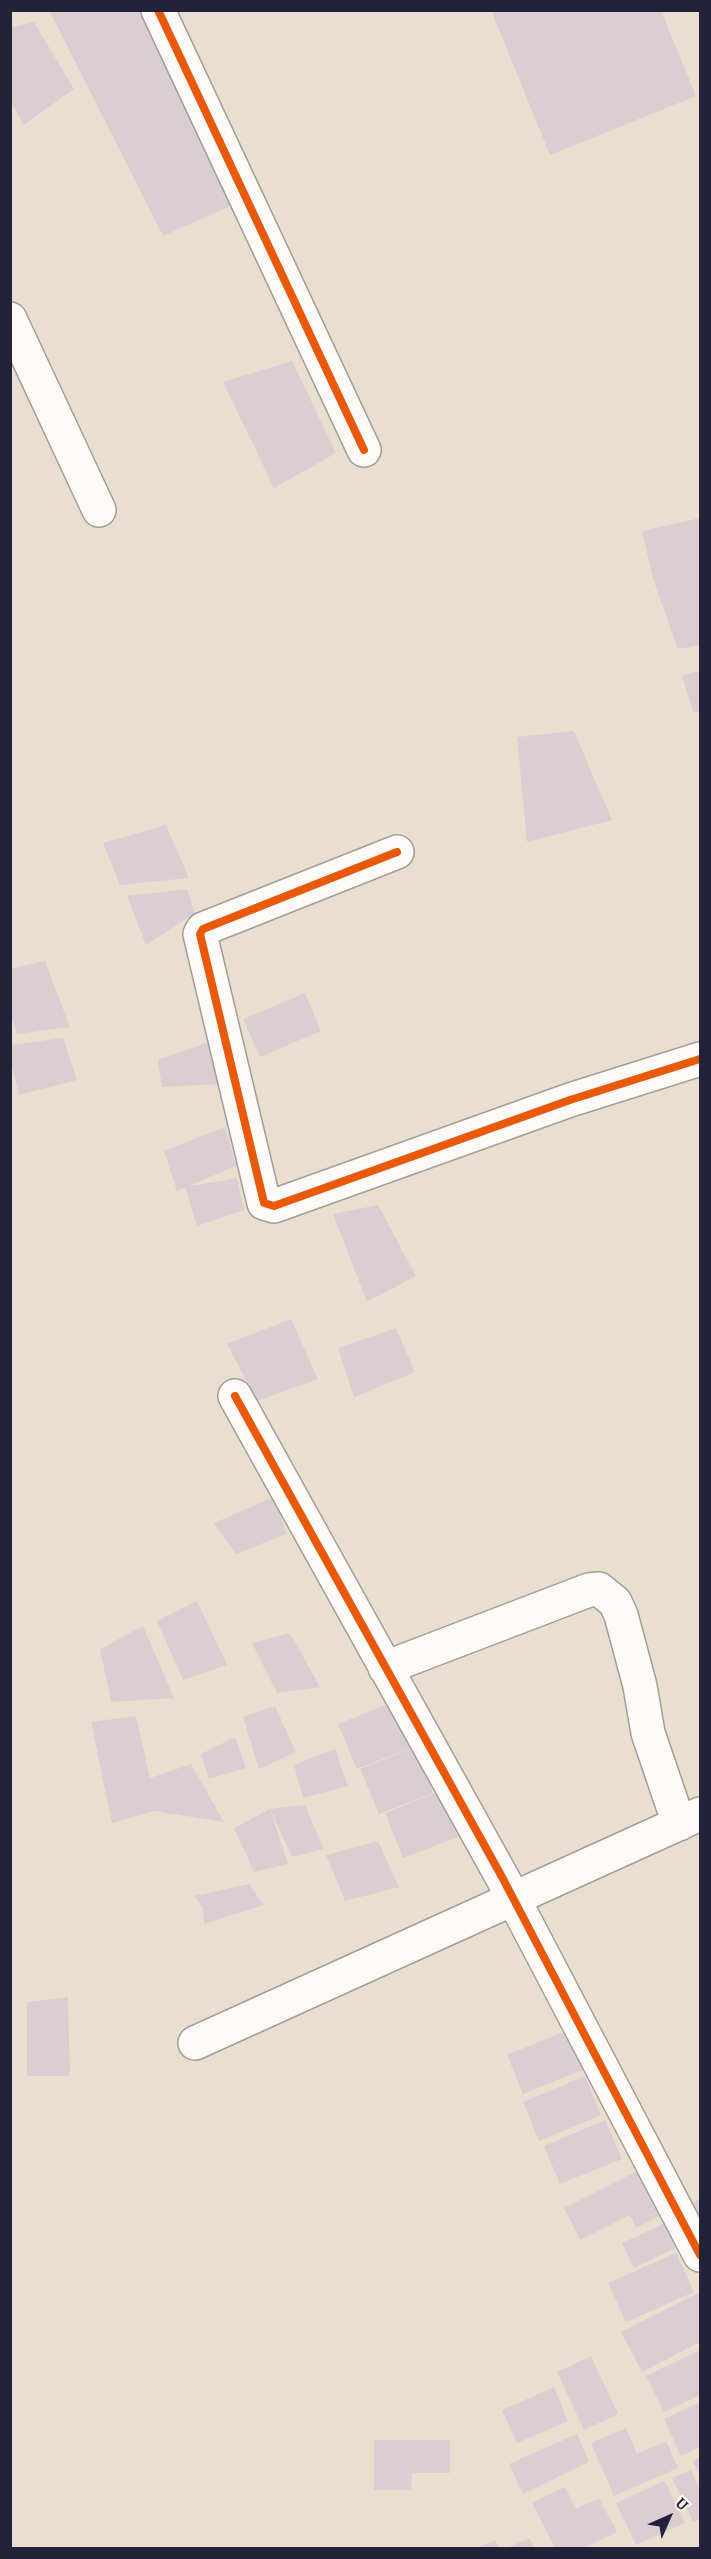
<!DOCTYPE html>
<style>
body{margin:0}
#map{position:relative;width:711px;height:2559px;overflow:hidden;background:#eadfcf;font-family:Alegreya,serif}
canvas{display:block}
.frame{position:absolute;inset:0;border:12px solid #22223b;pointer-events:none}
.north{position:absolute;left:639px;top:2487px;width:60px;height:60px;-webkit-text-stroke:4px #fbf7ec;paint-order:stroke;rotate:45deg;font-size:16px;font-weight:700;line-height:24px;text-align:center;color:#22223b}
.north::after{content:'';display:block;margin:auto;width:21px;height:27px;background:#22223b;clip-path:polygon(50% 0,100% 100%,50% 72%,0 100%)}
</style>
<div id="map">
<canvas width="711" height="2559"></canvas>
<div class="frame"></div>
<div class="north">U</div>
</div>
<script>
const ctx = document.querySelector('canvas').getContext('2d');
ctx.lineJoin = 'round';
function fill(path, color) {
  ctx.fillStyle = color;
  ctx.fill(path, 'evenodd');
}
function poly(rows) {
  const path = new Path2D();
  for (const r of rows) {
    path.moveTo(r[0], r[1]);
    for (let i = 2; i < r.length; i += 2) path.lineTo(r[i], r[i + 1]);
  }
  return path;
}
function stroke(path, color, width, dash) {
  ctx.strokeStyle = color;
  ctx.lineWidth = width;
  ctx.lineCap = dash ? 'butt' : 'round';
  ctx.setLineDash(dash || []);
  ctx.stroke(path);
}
fill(poly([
 [49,10,141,10,235,204,163,236],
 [491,10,661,10,696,96,550,155],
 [34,22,74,89,24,125,10,100,10,28],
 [292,361,336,453,274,488,223,382],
 [700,518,700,645,678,649,653,579,642,531],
 [700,671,700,713,693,712,682,675],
 [574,731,612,820,527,842,517,737],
 [166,825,189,878,120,885,103,843],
 [187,889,195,913,146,945,127,896],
 [45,961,70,1027,17,1034,10,1011,10,969],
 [305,993,321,1031,260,1057,243,1019],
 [63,1038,77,1080,19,1095,10,1059,10,1045],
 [209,1042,222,1084,162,1087,158,1060],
 [225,1127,236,1166,177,1191,164,1151],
 [237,1178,244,1210,197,1226,185,1187],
 [378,1205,416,1276,367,1302,333,1214],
 [291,1319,318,1379,257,1401,227,1344],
 [396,1328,415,1372,354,1397,338,1348],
 [274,1497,286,1534,236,1554,214,1523],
 [197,1601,227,1665,183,1680,157,1621],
 [143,1626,174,1698,111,1702,100,1649],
 [290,1633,320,1687,277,1693,252,1643],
 [393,1702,411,1748,357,1769,338,1724],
 [275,1706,296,1752,259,1769,243,1717],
 [136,1716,150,1778,191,1764,224,1822,154,1811,112,1823,91,1722],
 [235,1737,246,1768,209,1779,201,1754],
 [415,1747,433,1793,379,1814,360,1769],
 [335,1749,348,1786,303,1798,294,1765],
 [440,1791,458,1837,403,1858,385,1813],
 [305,1805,324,1849,292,1857,270,1809,288,1864,254,1872,234,1828,270,1809],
 [378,1841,399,1887,345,1901,326,1855],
 [249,1884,264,1905,204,1924,203,1909,194,1896],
 [68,1997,70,2076,27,2076,27,2002],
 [568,2030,585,2069,523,2094,507,2055],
 [585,2076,601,2115,539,2141,523,2102],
 [605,2120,622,2159,560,2184,544,2146],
 [643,2168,665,2213,636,2228,630,2215,580,2240,564,2208],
 [700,2199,700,2237,685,2207],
 [670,2221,682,2245,634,2268,622,2243],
 [676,2253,694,2292,626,2322,608,2283],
 [700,2292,700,2342,642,2372,621,2332],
 [700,2350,700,2395,664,2412,646,2376],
 [591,2356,618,2414,584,2430,557,2372],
 [554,2387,568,2421,517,2443,502,2410],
 [700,2402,700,2447,681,2456,664,2419],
 [626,2428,637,2454,666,2441,678,2468,614,2496,591,2443],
 [577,2434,589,2462,523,2494,509,2464],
 [374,2440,450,2440,450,2473,412,2473,411,2490,374,2490],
 [700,2457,700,2476,693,2461],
 [691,2470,700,2490,700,2519,693,2522,672,2478],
 [665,2481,685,2523,636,2545,616,2503],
 [565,2487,576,2509,599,2498,617,2532,584,2548,555,2548,532,2503],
 [530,2538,534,2548,506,2548],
 [495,2540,499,2548,476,2548]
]), '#daced3');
const minor = poly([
 [158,10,364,450],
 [10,319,99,510],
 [397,852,203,929,200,934,264,1203,274,1206,570,1100,700,1059],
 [235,1396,502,1877,700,2255],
 [385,1668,589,1590,599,1589,615,1602,621,1615,640,1686,648,1733,679,1824],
 [195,2043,700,1814]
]);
stroke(minor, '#a39d97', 36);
stroke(minor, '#fcfaf8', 33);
stroke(poly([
 [158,10,364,450],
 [397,852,203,929,200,934,264,1203,274,1206,570,1100,700,1059],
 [235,1396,502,1877,700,2255]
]), '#e8590c', 8);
</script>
